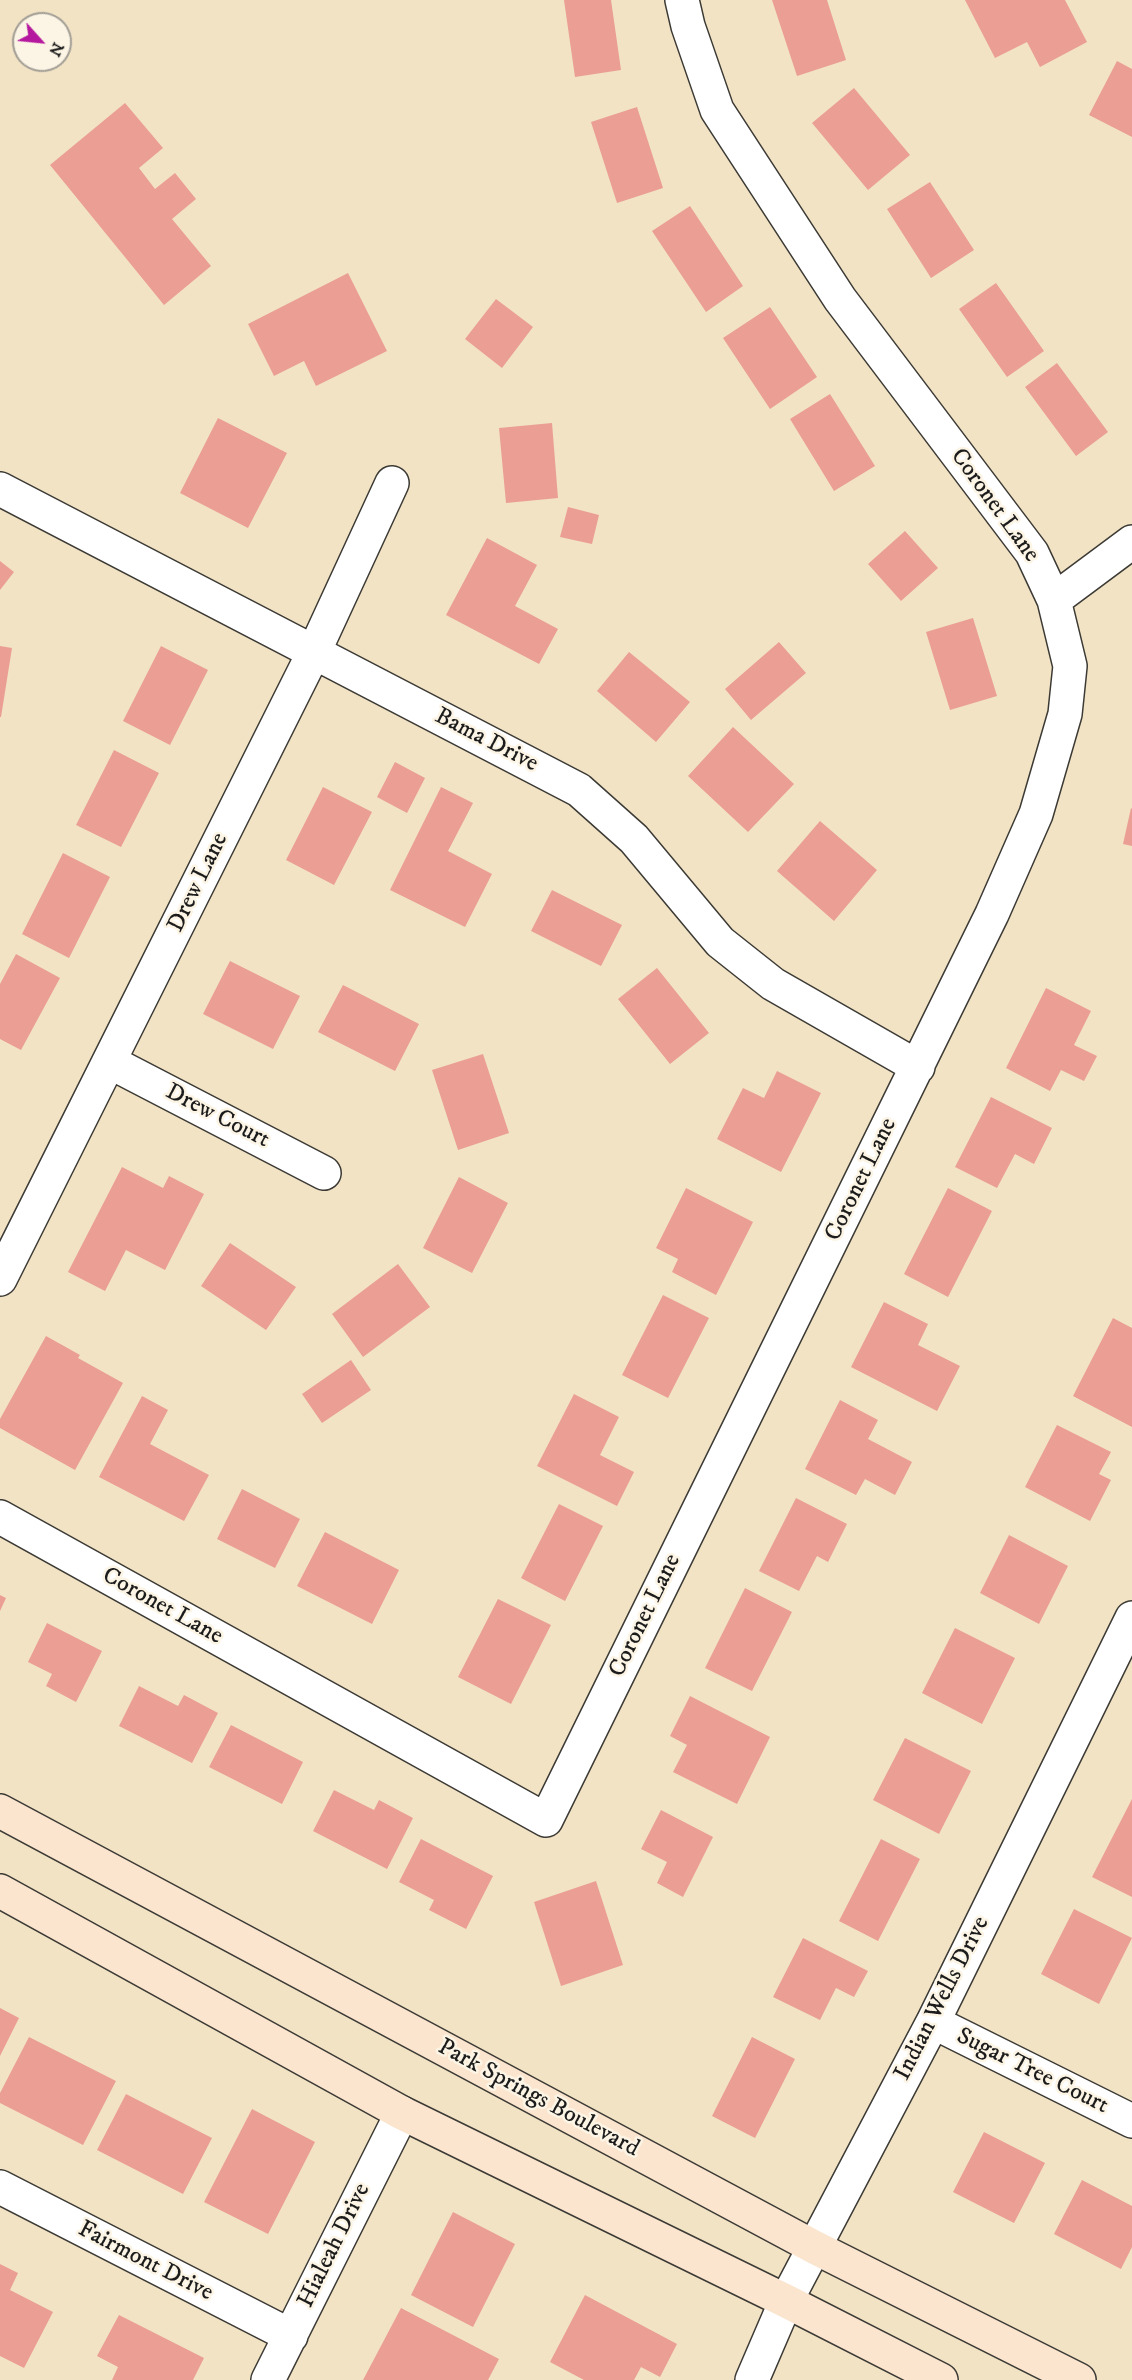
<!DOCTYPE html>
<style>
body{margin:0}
#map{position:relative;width:1132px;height:2380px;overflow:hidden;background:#f2e3c5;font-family:"IM FELL DW Pica",serif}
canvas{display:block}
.north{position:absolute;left:12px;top:12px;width:60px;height:60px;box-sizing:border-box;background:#fcf5e5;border:2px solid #a29e95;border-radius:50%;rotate:117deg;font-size:16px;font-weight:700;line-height:24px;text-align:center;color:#1c1c1c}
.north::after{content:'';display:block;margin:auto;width:21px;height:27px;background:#b5179e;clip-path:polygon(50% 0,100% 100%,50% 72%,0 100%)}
</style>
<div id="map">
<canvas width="1132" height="2380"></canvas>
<div class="north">N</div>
</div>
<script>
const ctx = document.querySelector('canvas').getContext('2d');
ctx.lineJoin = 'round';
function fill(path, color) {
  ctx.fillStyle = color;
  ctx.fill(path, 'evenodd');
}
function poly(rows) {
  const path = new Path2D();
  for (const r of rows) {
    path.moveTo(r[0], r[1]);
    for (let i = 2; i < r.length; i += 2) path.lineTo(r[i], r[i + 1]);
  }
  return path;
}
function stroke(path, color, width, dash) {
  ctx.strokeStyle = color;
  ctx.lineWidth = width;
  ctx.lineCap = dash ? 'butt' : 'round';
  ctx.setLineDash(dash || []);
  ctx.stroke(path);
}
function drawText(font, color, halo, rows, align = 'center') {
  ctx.font = font + ' "IM FELL DW Pica",serif';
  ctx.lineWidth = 5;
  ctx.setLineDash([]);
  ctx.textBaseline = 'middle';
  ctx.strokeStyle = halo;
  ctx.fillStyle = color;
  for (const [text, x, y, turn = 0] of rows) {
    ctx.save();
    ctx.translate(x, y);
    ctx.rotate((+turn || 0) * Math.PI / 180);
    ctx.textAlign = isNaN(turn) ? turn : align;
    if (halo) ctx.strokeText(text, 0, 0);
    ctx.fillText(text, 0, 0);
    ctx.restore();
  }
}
fill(poly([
 [564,0,611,0,621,70,575,77],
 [772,0,827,0,846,60,797,76],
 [965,0,1065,0,1087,42,1040,67,1027,42,995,58],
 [1117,61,1132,69,1132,137,1089,115],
 [854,88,910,155,868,190,812,123],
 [125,103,163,148,139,168,155,189,175,173,196,199,172,219,211,266,164,305,50,165],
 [637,107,663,188,617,203,591,122],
 [930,182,974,250,931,278,887,209],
 [690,206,743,286,706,312,652,231],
 [348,273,387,351,316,386,304,361,274,376,248,324],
 [996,283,1044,351,1007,377,959,309],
 [496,299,533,327,502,368,465,339],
 [770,307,817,377,770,409,723,338],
 [1057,363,1108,432,1076,456,1025,387],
 [830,394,875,466,834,491,790,419],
 [218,418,287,453,248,528,180,493],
 [552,423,558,498,506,503,499,428],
 [568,507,599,515,592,544,560,537],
 [905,531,938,568,901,601,868,564],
 [487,538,537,565,515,606,558,629,539,664,446,615],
 [0,561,14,572,0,590],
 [973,618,997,696,950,710,926,632],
 [779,642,806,673,751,720,725,689],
 [0,646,12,648,1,717,0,717],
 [161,646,208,670,170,745,123,721],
 [629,652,690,702,656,742,597,691],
 [733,727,794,784,748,832,688,776],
 [114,750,159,773,121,847,76,825],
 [395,762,425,778,407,813,377,797],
 [323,787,372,812,334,885,286,860],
 [441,787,473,803,448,851,492,874,465,927,390,890],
 [1131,808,1132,809,1132,846,1123,844],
 [820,821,877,870,834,921,777,871],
 [63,853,110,877,69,958,22,934],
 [552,890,622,925,601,966,531,931],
 [16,954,60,978,21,1050,0,1039,0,984],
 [230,961,300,996,273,1049,203,1014],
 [657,968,709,1033,670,1064,618,999],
 [343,985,419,1024,395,1071,318,1032],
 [1046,988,1091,1011,1074,1045,1097,1056,1084,1081,1061,1070,1050,1091,1006,1068],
 [483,1054,509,1133,458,1150,432,1070],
 [777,1071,821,1093,781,1172,717,1139,743,1088,764,1098],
 [991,1097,1052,1128,1034,1164,1015,1154,997,1188,955,1167],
 [122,1167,163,1188,169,1176,204,1194,165,1270,126,1250,105,1291,68,1272],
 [459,1177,508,1203,472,1273,423,1248],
 [686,1188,753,1222,716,1295,672,1272,678,1259,656,1248],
 [948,1188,992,1211,948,1297,904,1274],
 [230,1243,296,1287,266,1330,201,1286],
 [398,1264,430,1307,363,1357,332,1314],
 [663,1295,709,1318,668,1398,622,1375],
 [884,1302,928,1324,918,1345,960,1366,937,1411,851,1367],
 [1113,1318,1132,1328,1132,1427,1073,1396],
 [46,1336,80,1355,78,1358,123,1383,75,1470,0,1428,0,1419],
 [351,1360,371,1390,322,1423,302,1394],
 [574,1394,619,1417,600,1455,634,1472,617,1506,537,1466],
 [142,1396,168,1410,150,1444,209,1475,184,1521,99,1477],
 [840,1400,878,1420,868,1439,912,1462,895,1495,865,1479,856,1495,805,1469],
 [1057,1425,1111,1452,1099,1474,1111,1480,1090,1521,1025,1487],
 [242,1489,300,1519,275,1568,217,1539],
 [796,1498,847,1524,828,1562,817,1556,799,1591,759,1571],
 [559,1504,603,1526,565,1601,521,1578],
 [325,1532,399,1570,372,1624,297,1586],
 [1009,1535,1068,1566,1039,1624,980,1593],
 [745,1588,792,1612,752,1691,705,1668],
 [0,1595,6,1598,0,1611],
 [498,1599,551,1625,511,1704,458,1677],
 [47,1623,102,1651,76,1702,46,1686,52,1674,28,1662],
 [955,1628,1015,1658,982,1724,922,1693],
 [139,1686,178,1706,184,1695,218,1713,192,1763,119,1726],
 [690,1696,770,1737,737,1804,673,1772,687,1745,670,1736],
 [231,1725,303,1762,282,1804,209,1767],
 [905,1738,971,1771,939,1834,873,1800],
 [334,1790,374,1810,379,1800,413,1818,387,1869,313,1831],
 [1132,1799,1132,1897,1092,1877],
 [661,1810,713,1837,683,1897,657,1883,667,1862,641,1849],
 [421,1839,493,1876,466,1929,429,1910,434,1900,399,1882],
 [881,1839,920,1859,878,1941,839,1921],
 [596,1881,623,1965,561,1986,534,1902],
 [1074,1909,1132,1938,1099,2004,1041,1974],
 [803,1938,868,1971,854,1997,836,1988,820,2020,773,1997],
 [0,2008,19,2018,0,2056],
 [29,2037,116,2081,83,2145,0,2103,0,2093],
 [752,2037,795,2059,755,2138,712,2116],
 [126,2094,212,2138,183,2194,97,2150],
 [252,2109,315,2142,268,2234,204,2202],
 [984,2132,1045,2163,1014,2223,953,2192],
 [1082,2180,1132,2206,1132,2247,1121,2269,1054,2234],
 [453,2212,515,2244,473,2327,411,2295],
 [0,2264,18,2273,10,2290,53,2312,24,2368,0,2356],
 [585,2295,677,2344,660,2377,641,2367,634,2380,584,2380,550,2362],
 [401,2308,499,2359,488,2380,363,2380],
 [119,2315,204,2358,193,2380,112,2380,118,2367,97,2356]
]), '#ea9e94');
const street = poly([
 [0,489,579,790,634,839,720,942,773,984,918,1067],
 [1054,600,1132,542],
 [110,1062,324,1173],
 [0,1279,314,652,392,483],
 [0,1517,546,1820,992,914,1036,814,1065,714,1070,666,1054,600,1032,553,840,299,717,110,688,26,682,0],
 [933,2022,1132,2121],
 [0,2187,291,2336],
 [268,2380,402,2113],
 [752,2380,786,2301,933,2022,1132,1618]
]);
const secondary = poly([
 [0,1811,814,2247,1079,2380],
 [0,1891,402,2113,786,2301,941,2380]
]);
stroke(street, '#3c3a35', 36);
stroke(secondary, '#3c3a35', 36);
stroke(street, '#fff', 33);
stroke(secondary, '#fbe5cf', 33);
drawText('24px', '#1c1c1c', '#fcf5e5', [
 ["Coronet Lane",994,506,54],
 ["Bama Drive",486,741,27],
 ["Drew Lane",199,883,-64],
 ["Drew Court",217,1117,27],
 ["Coronet Lane",862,1180,-64],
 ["Coronet Lane",162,1607,29],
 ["Coronet Lane",646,1616,-64],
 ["Indian Wells Drive",943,1999,-63],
 ["Sugar Tree Court",1032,2072,26],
 ["Park Springs Boulevard",538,2099,28],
 ["Hialeah Drive",335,2246,-64],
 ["Fairmont Drive",145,2262,27]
]);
</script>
